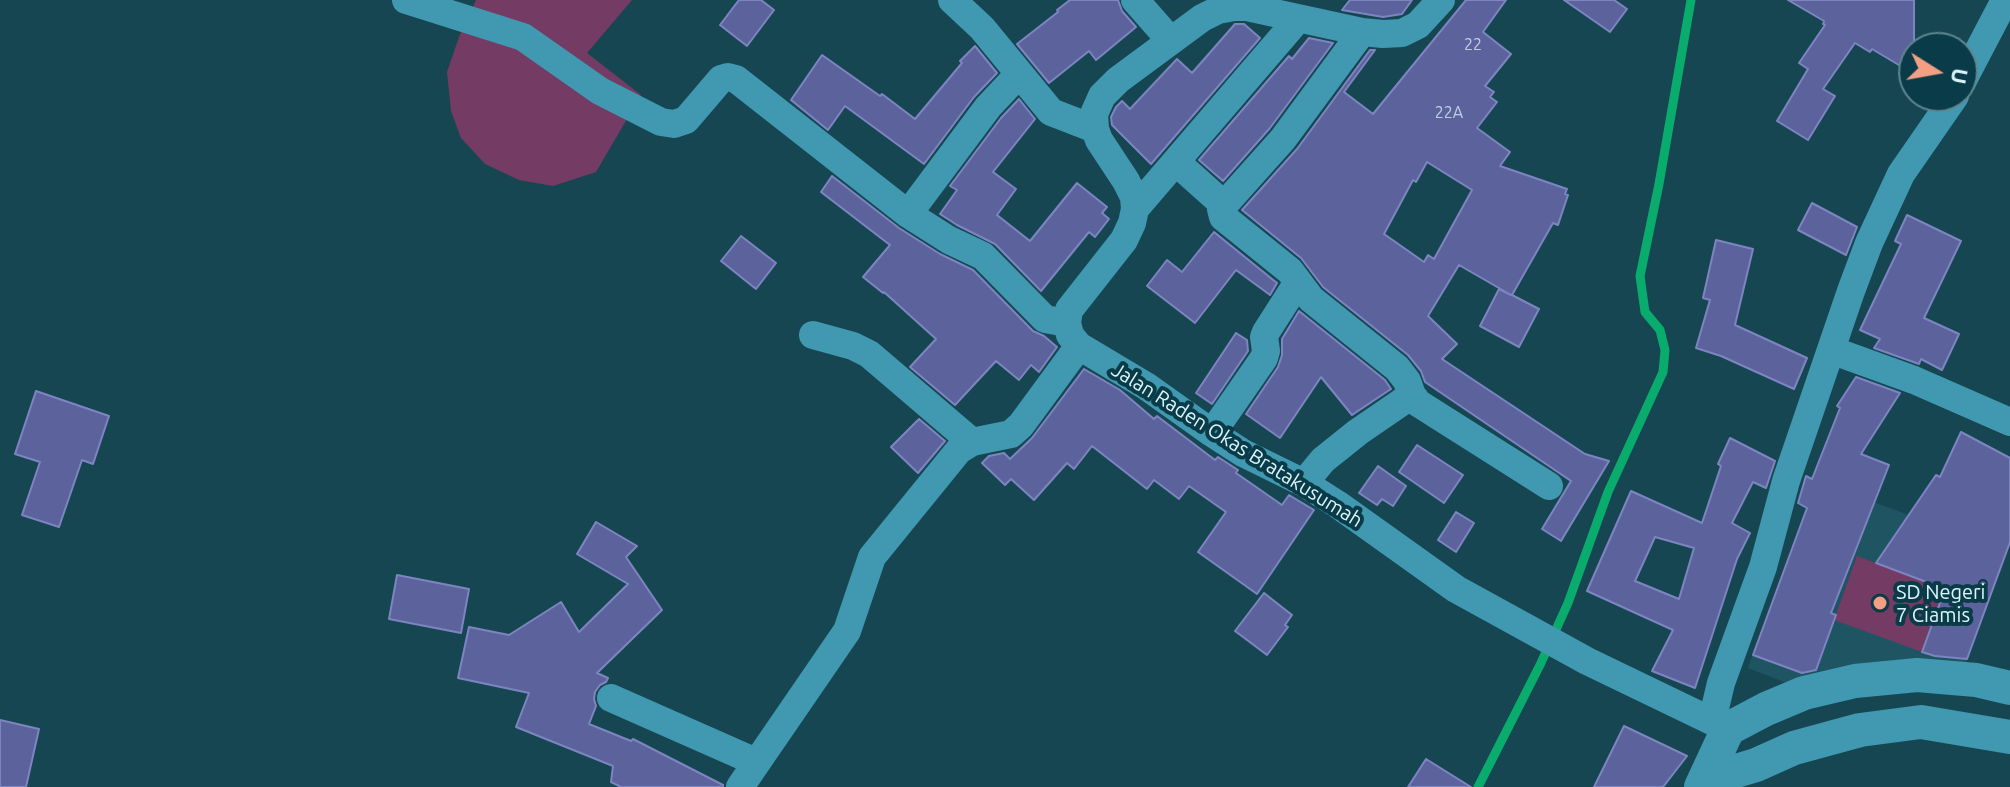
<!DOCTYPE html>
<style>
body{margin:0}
#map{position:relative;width:2010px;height:787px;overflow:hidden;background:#174653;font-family:Ubuntu,sans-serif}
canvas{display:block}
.north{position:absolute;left:1898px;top:32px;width:80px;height:80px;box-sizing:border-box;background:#093c48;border:2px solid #5d8690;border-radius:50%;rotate:101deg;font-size:22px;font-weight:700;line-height:32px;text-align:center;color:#dcf4fc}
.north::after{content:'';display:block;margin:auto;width:28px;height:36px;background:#f39f84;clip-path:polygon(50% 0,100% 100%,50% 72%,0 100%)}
</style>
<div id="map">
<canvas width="2010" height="787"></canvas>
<div class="north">U</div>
</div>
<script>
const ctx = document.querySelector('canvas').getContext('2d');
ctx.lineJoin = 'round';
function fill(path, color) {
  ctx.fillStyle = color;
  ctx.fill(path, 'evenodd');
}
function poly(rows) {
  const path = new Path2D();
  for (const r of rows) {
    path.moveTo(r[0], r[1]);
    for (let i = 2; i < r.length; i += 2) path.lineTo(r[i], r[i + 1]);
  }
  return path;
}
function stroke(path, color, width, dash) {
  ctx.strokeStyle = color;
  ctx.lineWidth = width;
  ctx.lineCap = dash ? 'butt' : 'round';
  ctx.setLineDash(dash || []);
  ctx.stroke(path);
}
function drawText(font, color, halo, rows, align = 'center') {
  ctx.font = font + ' Ubuntu,sans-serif';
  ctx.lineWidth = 8;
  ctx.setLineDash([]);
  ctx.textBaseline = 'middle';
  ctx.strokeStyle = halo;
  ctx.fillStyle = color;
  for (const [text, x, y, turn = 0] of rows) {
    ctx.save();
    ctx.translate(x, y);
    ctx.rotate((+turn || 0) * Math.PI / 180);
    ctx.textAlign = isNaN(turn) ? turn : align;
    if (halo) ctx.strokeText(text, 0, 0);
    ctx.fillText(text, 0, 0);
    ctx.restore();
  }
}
fill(poly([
 [1816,481,2007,551,1964,667,1794,686,1748,668]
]), '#1f5462');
fill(poly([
 [476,0,632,0,587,53,641,95,596,172,553,186,519,180,485,164,461,138,451,111,447,72,459,37],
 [1857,556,1945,589,1922,652,1834,620]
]), '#743b65');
stroke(poly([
 [1478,787,1540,665,1568,603,1608,492,1663,372,1665,350,1660,330,1645,312,1640,276,1659,184,1691,0]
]), '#09ac6c', 9);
const building = poly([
 [739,0,761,0,774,10,747,46,720,25,739,0],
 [1070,0,1118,0,1122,11,1136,27,1096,60,1089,51,1049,83,1017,44,1058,12,1057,10,1070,0],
 [1350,0,1412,0,1402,14,1383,17,1342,10,1350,0],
 [1466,0,1506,0,1483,32,1511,54,1485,86,1494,92,1490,97,1497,102,1477,128,1510,152,1500,166,1567,189,1565,194,1568,195,1558,225,1553,223,1512,295,1539,309,1519,347,1480,326,1499,289,1511,295,1459,265,1428,316,1457,344,1442,359,1585,454,1609,461,1561,541,1542,529,1571,481,1425,382,1421,371,1408,355,1323,287,1301,258,1242,210,1297,149,1370,50,1375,50,1344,92,1373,114,1466,0],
 [1427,162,1472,190,1434,259,1428,255,1424,262,1384,234,1413,180,1416,182,1427,162],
 [1564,0,1614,0,1627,9,1610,32,1564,0],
 [1788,0,1914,0,1914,74,1872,49,1870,52,1855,43,1823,89,1835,96,1808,140,1777,121,1808,69,1799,63,1825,25,1823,24,1824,21,1788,0],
 [1235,24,1244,24,1260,38,1151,164,1112,125,1111,117,1116,107,1122,101,1130,109,1177,59,1192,73,1235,24],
 [1309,38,1333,43,1270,128,1223,181,1199,160,1289,56,1292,59,1309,38],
 [975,46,997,73,974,97,924,164,845,106,828,130,791,100,822,55,880,96,882,94,915,119,962,63,960,61,975,46],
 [1019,99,1035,119,993,172,1016,189,997,215,1030,241,1077,183,1107,207,1102,213,1109,219,1095,237,1089,232,1041,291,995,244,957,225,940,214,957,190,950,186,1001,118,1019,99],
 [832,176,899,228,940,254,973,270,1033,331,1044,336,1057,347,1039,372,1031,365,1019,380,996,361,955,405,910,367,936,339,884,292,883,293,863,277,890,245,821,192,832,176],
 [1812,203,1857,227,1846,255,1798,230,1812,203],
 [1907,215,1961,241,1924,318,1959,334,1942,370,1921,359,1919,364,1874,348,1880,339,1860,330,1901,244,1895,241,1907,215],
 [1214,232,1277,283,1270,295,1236,270,1195,323,1147,286,1167,260,1182,272,1214,232],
 [741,236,776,263,756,289,721,261,741,236],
 [1716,240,1753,249,1735,325,1807,358,1794,389,1721,356,1696,348,1710,300,1703,298,1716,240],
 [1299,311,1385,380,1391,389,1352,415,1321,377,1280,438,1246,414,1278,367,1282,355,1282,339,1299,311],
 [1236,333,1247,340,1248,351,1212,404,1196,393,1236,333],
 [1084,369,1120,390,1154,419,1157,416,1215,460,1218,457,1238,470,1236,473,1282,505,1289,495,1314,510,1257,594,1198,552,1226,512,1189,486,1179,499,1154,480,1147,489,1092,446,1074,469,1067,463,1034,500,1011,479,1005,485,982,463,989,456,1004,453,1010,459,1032,438,1084,369],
 [1856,377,1900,393,1861,454,1889,465,1831,613,1836,615,1816,670,1802,673,1753,655,1807,508,1798,503,1806,476,1812,479,1840,408,1837,406,1856,377],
 [36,391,109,416,93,464,82,460,59,527,22,515,40,462,15,454,36,391],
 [919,419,945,441,918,473,891,447,919,419],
 [1961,432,2010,458,2010,542,1967,659,1935,656,1922,652,1945,589,1876,563,1936,475,1940,477,1961,432],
 [1730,438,1775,461,1766,488,1753,482,1732,523,1750,533,1737,559,1695,688,1652,671,1673,630,1587,591,1631,491,1702,523,1721,466,1718,464,1730,438],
 [1655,537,1694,548,1679,599,1635,581,1655,537],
 [1417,445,1463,475,1444,503,1399,472,1417,445],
 [1378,466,1406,486,1393,506,1382,499,1377,505,1359,493,1378,466],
 [1456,512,1474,523,1456,552,1438,540,1456,512],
 [596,522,637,546,626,557,662,610,597,673,608,678,606,682,600,685,595,692,594,699,596,706,589,724,631,741,633,739,723,785,723,787,621,787,611,782,613,766,516,727,529,693,458,678,469,627,509,635,561,602,579,632,628,584,577,554,596,522],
 [397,575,469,589,461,633,389,619,397,575],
 [1264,593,1292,615,1285,625,1288,627,1267,655,1235,631,1264,593],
 [0,720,39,729,26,787,0,787,0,720],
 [1624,726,1687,756,1663,787,1594,787,1624,726],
 [1426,759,1471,787,1408,787,1426,759]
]);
fill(building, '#5c629b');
stroke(building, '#7d85c1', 2);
stroke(poly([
 [406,0,523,37,600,91,661,122,674,124,686,120,721,79,728,77,736,79,908,214,949,240,983,256,1045,319,1067,323],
 [952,0,982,28,1051,112,1095,129],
 [1135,0,1171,41],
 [1441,0,1418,25,1402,33,1383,34,1362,32,1247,7,1234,7,1218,10,1202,18,1118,80,1102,96,1094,114,1095,129,1099,140,1126,181,1134,197,1135,209,1132,223,1124,240,1069,310,1067,323,1070,335,1079,346,1146,386,1212,433,1243,453,1304,483,1337,504,1456,589,1587,661,1728,729],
 [1362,32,1283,139,1224,205,1221,209,1223,217,1290,271,1311,299,1397,368,1407,381,1412,395,1418,403,1549,486],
 [1962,82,2005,0],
 [1176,162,1224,205],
 [1135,209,1298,19],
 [908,214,988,107,1019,74],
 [813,335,853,346,869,354,972,442],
 [1831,350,1914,380,2010,422],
 [1212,433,1264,358,1266,351,1264,337,1266,332,1298,282],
 [1304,483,1323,460,1358,432,1412,395],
 [611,698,756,762],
 [1712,721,1721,683,1763,567,1786,481,1851,291,1869,243,1901,174,1955,96],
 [740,787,847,631,872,557,959,450,972,442,1011,434,1021,425,1079,346]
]), '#4099b1', 28);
stroke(poly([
 [1706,780,1756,765,1794,748,1860,730,1921,722,2010,737],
 [1701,787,1728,729,1766,709,1804,693,1855,681,1917,675,1976,680,2010,688]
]), '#4099b1', 34);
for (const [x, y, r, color] of [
 [1880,603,8,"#f39f84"]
]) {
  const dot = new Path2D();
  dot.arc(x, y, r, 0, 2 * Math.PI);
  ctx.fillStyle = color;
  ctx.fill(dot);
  stroke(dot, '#093c48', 3);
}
drawText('16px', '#bcd0e4', null, [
 ["22",1473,45],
 ["22A",1449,113]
]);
drawText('20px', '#dcf4fc', '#093c48', [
 ["Jalan Raden Okas Bratakusumah",1237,445,32]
]);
drawText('20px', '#dcf4fc', '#093c48', [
 ["SD Negeri",1896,592],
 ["7 Ciamis",1896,615]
], 'left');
</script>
